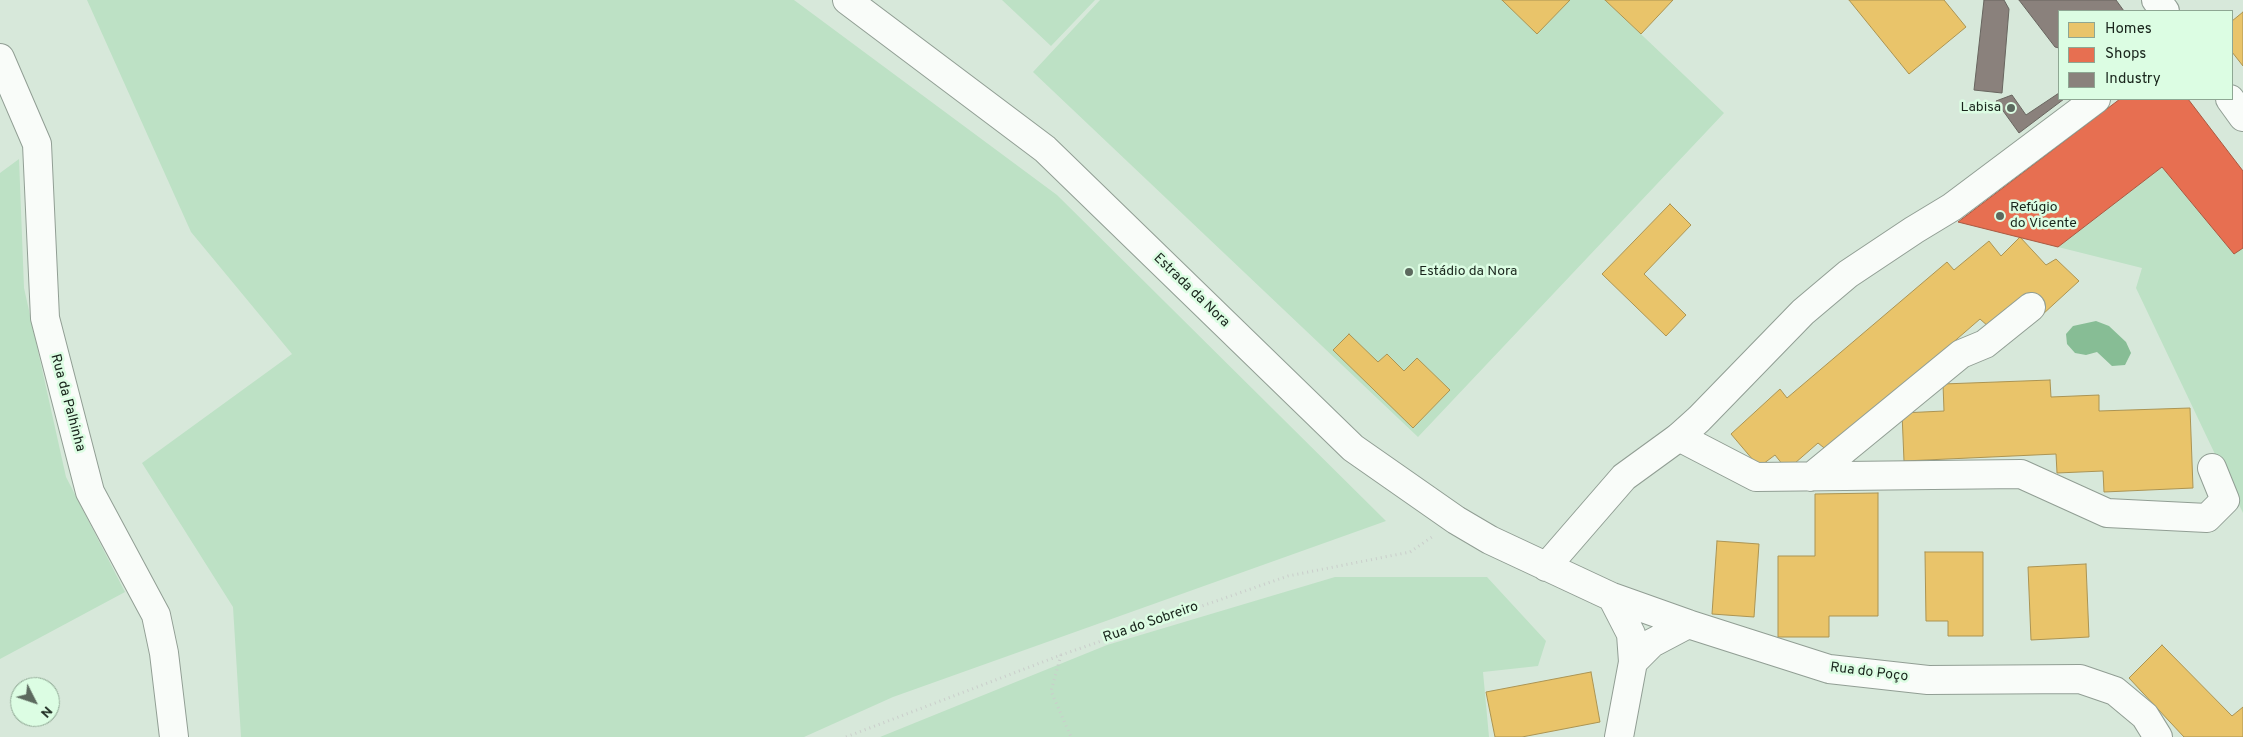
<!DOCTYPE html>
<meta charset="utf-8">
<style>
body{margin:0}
#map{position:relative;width:2243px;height:737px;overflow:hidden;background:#d7e8da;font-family:Overpass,sans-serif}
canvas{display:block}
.legend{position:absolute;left:2058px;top:10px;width:175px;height:90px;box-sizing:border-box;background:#dcfde3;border:1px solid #8ea793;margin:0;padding:6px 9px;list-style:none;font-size:15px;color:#19251c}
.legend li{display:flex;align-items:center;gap:10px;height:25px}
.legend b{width:25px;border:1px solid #8ea793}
.north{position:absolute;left:10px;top:677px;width:50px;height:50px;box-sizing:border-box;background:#dcfde3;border:1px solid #8ea793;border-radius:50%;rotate:131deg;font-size:14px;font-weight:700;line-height:20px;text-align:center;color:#19251c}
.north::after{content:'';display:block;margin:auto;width:18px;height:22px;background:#5c695e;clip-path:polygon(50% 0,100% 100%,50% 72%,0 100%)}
</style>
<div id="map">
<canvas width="2243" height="737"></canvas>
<ul class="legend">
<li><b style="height:14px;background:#e9c46a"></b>Homes</li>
<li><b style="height:14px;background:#e76f51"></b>Shops</li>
<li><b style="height:14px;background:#8a817c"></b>Industry</li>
</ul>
<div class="north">N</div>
</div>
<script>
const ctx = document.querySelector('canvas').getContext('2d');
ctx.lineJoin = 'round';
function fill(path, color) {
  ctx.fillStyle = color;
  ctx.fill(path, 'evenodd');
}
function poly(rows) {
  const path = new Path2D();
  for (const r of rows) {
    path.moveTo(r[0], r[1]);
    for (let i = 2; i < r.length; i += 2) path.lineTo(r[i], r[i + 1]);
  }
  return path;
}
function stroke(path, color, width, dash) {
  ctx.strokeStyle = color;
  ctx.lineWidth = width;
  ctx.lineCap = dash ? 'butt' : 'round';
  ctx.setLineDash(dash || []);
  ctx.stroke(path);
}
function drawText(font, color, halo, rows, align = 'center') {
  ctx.font = font + ' Overpass,sans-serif';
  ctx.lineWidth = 5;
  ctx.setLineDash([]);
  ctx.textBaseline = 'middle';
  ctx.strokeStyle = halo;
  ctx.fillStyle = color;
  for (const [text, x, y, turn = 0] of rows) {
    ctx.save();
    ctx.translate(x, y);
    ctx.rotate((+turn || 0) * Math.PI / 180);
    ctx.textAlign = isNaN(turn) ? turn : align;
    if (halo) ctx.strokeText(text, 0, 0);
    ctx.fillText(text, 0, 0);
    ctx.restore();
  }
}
fill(poly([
 [87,0,794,0,1057,195,1386,521,893,697,804,737,241,737,233,607,142,463,292,354,191,232],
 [1002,0,1095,0,1051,46],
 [1100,0,1605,0,1724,113,1418,437,1033,72],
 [19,159,24,288,66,477,125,592,0,659,0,173],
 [2162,167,2234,254,2243,248,2243,513,2136,288,2142,268,2058,247],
 [1335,577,1487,577,1546,641,1538,666,1483,672,1489,737,880,737,1107,645]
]), '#bde1c5');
fill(poly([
 [2096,321,2109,326,2126,342,2131,353,2125,365,2112,366,2097,352,2086,355,2075,353,2067,344,2066,334,2073,326]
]), '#87bd95');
const homes = poly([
 [1502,0,1570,0,1537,34,1502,0],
 [1605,0,1673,0,1641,34,1605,0],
 [1849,0,1944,0,1966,27,1909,74,1849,0],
 [2243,12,2243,66,2232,52,2232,21,2243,12],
 [1670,204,1691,225,1644,274,1686,315,1666,336,1602,274,1670,204],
 [2020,237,2046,265,2056,259,2079,281,2042,315,2026,296,1989,327,1980,319,1828,451,1818,443,1787,470,1775,455,1759,467,1731,434,1780,389,1787,398,1947,262,1954,270,1989,241,2001,256,2020,237],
 [1349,334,1378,362,1387,354,1404,371,1417,358,1450,390,1413,428,1333,350,1349,334],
 [2050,380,2051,397,2099,395,2099,411,2190,408,2193,488,2104,492,2103,471,2057,473,2056,454,1904,461,1902,413,1944,411,1943,384,2050,380],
 [1878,493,1878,616,1829,616,1829,637,1778,637,1778,556,1815,556,1815,494,1878,493],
 [1717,541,1759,544,1754,617,1712,614,1717,541],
 [1925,552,1983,552,1983,636,1948,636,1948,621,1926,621,1925,552],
 [2086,564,2089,637,2031,640,2028,567,2086,564],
 [2162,645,2232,716,2243,707,2243,737,2184,737,2129,678,2162,645],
 [1591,672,1600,722,1522,737,1495,737,1486,692,1591,672]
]);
fill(homes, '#e9c46a');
stroke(homes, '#ab9453', 1);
const shops = poly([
 [2120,99,2188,99,2243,171,2243,248,2234,254,2162,167,2058,247,1958,222,2120,99]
]);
fill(shops, '#e76f51');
stroke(shops, '#a95941', 1);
const industry = poly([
 [1984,0,2004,0,2009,9,2002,93,1974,90,1984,0],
 [2019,0,2116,0,2124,11,2059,11,2059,48,2055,47,2019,0],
 [2059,93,2059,99,2064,99,2019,133,1996,101,2012,95,2026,115,2059,93]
]);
fill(industry, '#8a817c');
stroke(industry, '#68655f', 1);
const minor = poly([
 [0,58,37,144,45,318,90,492,156,615,164,653,174,737],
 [1679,437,1756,477,2021,474,2107,513,2207,518,2225,500,2212,468],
 [1811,477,1961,354,1985,344,2031,307]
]);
const tertiary = poly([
 [847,0,1045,149,1353,448,1456,520,1490,540,1612,597,1688,624,1829,669,1928,680,2080,679,2115,691,2145,716,2158,737],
 [1546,567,1624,477,1679,437,1699,419,1803,312,1848,274,1914,230,1952,207,2096,99],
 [1612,597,1631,634,1633,662,1619,737],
 [1633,662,1652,643,1688,624]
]);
const primary = poly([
 [2156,0,2165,11],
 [2230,99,2243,117]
]);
stroke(minor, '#919e94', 30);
stroke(tertiary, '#919e94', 30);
stroke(primary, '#919e94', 30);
stroke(poly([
 [1061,655,1051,691,1071,737],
 [846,737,1061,655,1288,576,1410,552,1432,537]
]), '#cacecb', 3, [1, 4]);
stroke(minor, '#f9fcf9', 28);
stroke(tertiary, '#f9fcf9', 28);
stroke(primary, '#f9fcf9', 28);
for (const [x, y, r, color] of [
 [2011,108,5,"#5c695e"],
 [2000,216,5,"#5c695e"],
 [1409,272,5,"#5c695e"]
]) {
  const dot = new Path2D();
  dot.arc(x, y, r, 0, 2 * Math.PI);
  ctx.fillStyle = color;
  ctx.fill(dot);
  stroke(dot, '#dcfde3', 2);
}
drawText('14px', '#19251c', '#dcfde3', [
 ["Labisa",2001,108,"right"],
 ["Refúgio",2010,208],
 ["do Vicente",2010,224],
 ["Estádio da Nora",1419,272]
], 'left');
drawText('14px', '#19251c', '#dcfde3', [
 ["Estrada da Nora",1191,291,44],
 ["Rua da Palhinha",67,403,75],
 ["Rua do Sobreiro",1151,623,-19],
 ["Rua do Poço",1869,673,7]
]);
</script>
